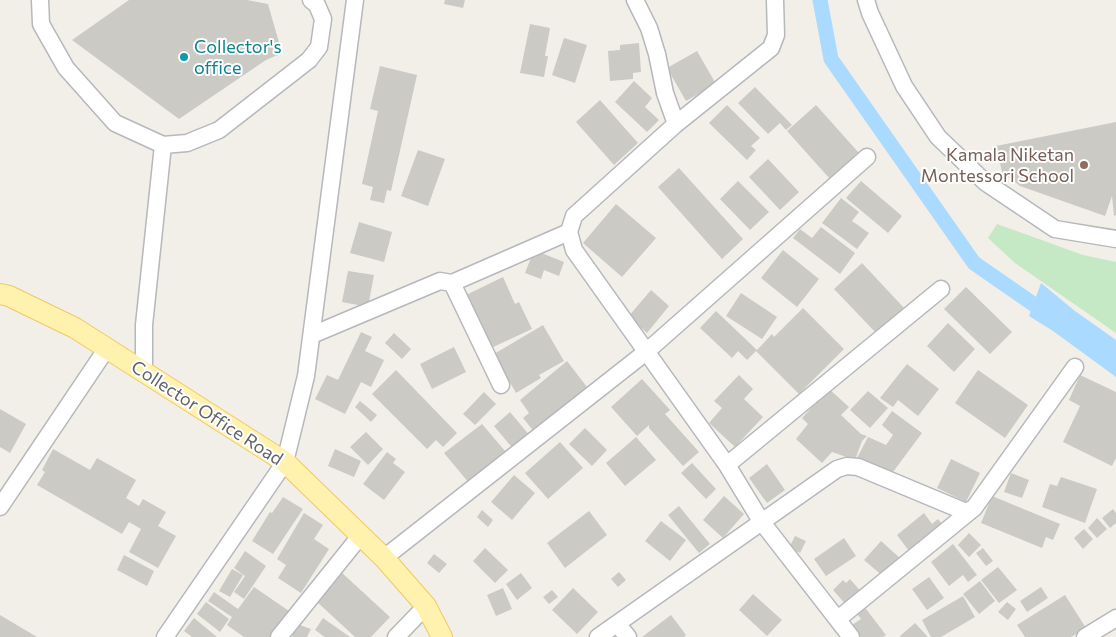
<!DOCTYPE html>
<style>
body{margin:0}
canvas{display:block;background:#f1efe8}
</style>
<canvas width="1116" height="637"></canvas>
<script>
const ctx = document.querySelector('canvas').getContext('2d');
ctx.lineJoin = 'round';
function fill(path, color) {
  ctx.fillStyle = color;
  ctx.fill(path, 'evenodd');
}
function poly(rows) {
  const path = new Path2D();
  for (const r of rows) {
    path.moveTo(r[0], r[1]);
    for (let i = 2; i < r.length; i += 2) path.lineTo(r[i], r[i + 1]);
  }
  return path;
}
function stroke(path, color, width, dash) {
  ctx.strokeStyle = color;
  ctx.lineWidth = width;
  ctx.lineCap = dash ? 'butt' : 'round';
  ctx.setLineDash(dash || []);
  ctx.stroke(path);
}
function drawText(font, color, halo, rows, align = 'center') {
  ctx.font = font + ' Commissioner,sans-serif';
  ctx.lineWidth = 4;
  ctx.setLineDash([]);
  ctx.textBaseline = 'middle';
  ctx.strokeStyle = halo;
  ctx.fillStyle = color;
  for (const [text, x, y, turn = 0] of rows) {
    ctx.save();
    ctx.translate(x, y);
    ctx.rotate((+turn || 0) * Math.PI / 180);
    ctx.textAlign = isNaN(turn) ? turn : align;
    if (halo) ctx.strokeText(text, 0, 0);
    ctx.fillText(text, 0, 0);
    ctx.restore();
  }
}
fill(poly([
 [997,224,1083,255,1116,262,1116,333,1015,263,988,238]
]), '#c5e8c5');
fill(poly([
 [1041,283,1075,311,1116,340,1116,377,1053,331,1029,316]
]), '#aadaff');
stroke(poly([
 [820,0,831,59,974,263,1049,315]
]), '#aadaff', 15);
fill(poly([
 [129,0,247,0,268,4,282,53,266,60,179,119,72,40],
 [445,0,465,0,463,8,444,4],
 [530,24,550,28,545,56,548,56,544,77,520,73],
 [564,38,587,45,575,83,552,75],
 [639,43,641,72,633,73,633,79,610,81,608,51,620,50,620,45],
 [697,51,716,84,686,101,667,68],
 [380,66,417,75,391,191,387,190,384,203,370,200,373,187,362,184,378,111,370,109],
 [634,81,652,98,645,107,659,120,647,132,615,102],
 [755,87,792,125,786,130,780,123,768,134,738,103],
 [600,100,638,143,614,165,576,122],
 [727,105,760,138,751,146,756,150,747,160,709,123],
 [816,105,859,153,830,179,787,131],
 [1116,122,1116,215,1114,216,1112,196,1105,216,1020,186,1002,172,996,146],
 [418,150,445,159,428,206,401,196],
 [768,159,799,192,780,210,749,177],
 [679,168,743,239,722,259,658,187],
 [738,181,769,212,750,230,720,199],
 [861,181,902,216,888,233,846,198],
 [841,198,859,212,852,221,869,233,857,249,822,223],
 [616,204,656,238,622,277,583,243],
 [359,222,392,232,384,262,350,253],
 [821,227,855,253,840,274,793,238,800,229,812,238],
 [534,250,564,262,559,276,544,270,541,279,525,273],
 [783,250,819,279,797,307,761,278],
 [862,263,905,309,878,335,834,289],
 [348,271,374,275,368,307,342,302],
 [503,277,515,304,519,302,532,329,489,349,464,296],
 [966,287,1012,332,990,354,944,309],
 [651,290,669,306,647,333,628,317],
 [741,293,777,317,762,339,726,316],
 [803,308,844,349,799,394,756,351,747,360,738,351,732,358,700,328,716,311,757,350,772,334,774,337],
 [948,323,975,349,954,372,927,346],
 [543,325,564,361,539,375,541,378,516,393,494,354],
 [361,332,372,337,365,351,384,360,371,387,361,382,345,414,315,399,327,375,338,380],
 [394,333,411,349,402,359,385,343],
 [454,347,466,372,432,389,420,364],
 [567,361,590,391,535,433,523,418,529,413,520,400],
 [907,364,939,389,918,416,898,400,893,407,880,398],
 [396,370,457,433,443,447,436,440,427,449,372,394],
 [978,370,1028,405,1005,438,955,403],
 [739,375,753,389,744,399,763,417,735,447,709,423,722,408,714,401],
 [1080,375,1116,392,1116,458,1112,466,1063,442,1080,406,1069,400],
 [642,379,670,410,665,414,699,452,683,466,649,428,649,425,637,436,611,407],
 [829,389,849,407,841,415,861,434,867,436,862,441,855,460,832,452,822,463,796,439,808,424,802,418],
 [868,391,888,408,870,428,850,410],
 [484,392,496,404,475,425,463,414],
 [360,401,377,415,371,422,355,407],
 [0,409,26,424,10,453,0,447],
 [892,411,922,433,893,472,857,458,868,437,886,445,893,435,882,425],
 [510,412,531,437,515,451,494,426],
 [482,424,505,451,469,483,444,453],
 [585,428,607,450,592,466,569,444],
 [366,432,383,449,368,465,350,447],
 [636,437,656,460,625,486,606,463],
 [560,442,583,468,548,499,525,473],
 [53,449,90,470,97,458,136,480,126,498,139,506,143,499,166,512,158,526,176,536,158,568,129,552,141,529,129,522,122,534,37,485,45,472,42,470],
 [335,449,361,461,354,477,328,466],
 [387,452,396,459,393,463,405,472,384,500,363,484],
 [951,459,980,473,966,502,937,488],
 [692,463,716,489,706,499,681,473],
 [767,464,785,490,767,503,749,478],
 [1011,473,1029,480,1022,498,1004,492],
 [514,475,535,493,512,520,491,502],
 [1061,477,1097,489,1085,523,1042,507,1050,484,1057,486],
 [724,496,744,514,723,538,703,520],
 [992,496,1060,524,1053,540,1046,537,1042,548,981,523],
 [283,497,303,509,273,554,252,541,270,512,272,513],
 [679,506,710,544,699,553,668,515],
 [1113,509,1116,513,1116,523,1110,528,1102,518],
 [482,510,493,520,488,527,477,517],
 [589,511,607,535,565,568,547,543],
 [304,513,323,525,314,539,329,549,301,593,278,578,286,565,277,559],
 [924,513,932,524,938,519,946,529,912,555,897,535],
 [1097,518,1107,529,1097,538,1088,528],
 [661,521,686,540,670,561,645,541],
 [1084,529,1093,539,1083,549,1074,538],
 [969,533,981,545,969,557,958,545],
 [795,536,806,541,800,553,789,548],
 [844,538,856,556,826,576,814,559],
 [881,541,901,559,885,578,864,560],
 [953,544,977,575,968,582,963,575,949,586,931,562],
 [485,548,508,570,495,583,473,561],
 [983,548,993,561,986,566,976,553],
 [245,551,266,566,244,599,234,592,245,576,234,568],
 [434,554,447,564,439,573,427,563],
 [124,555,154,571,147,586,117,570],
 [998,567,1017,590,999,603,981,580],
 [232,569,243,575,230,597,219,591],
 [341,572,390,617,371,637,355,637,315,600],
 [619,572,626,580,618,587,611,579],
 [521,573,532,588,517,600,506,584],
 [929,577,944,598,927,610,912,589],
 [850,579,863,594,848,607,833,590,843,580,846,583],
 [980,581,995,601,979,614,963,594],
 [254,587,289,611,282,622,276,637,244,637,227,625,232,617,208,601,214,592,238,609],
 [1041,587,1048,598,1027,612,1020,601],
 [503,588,512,609,496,616,487,595],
 [573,588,598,612,577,634,552,610],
 [552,590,558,597,549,604,543,597],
 [753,594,782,620,767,636,739,610],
 [1065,595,1086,628,1071,637,1025,637,1017,625],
 [963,596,975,617,941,637,931,637,922,620],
 [206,602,229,619,220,632,197,614],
 [1007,602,1016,609,1008,620,998,612],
 [863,605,886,635,883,637,861,637,852,625,861,619,855,611],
 [0,615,37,637,0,637],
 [671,615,686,635,684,637,642,637],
 [194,618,217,637,192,637,184,631],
 [323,618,350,637,325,637,315,630],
 [915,623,928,637,901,637,900,636],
 [297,624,311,629,307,637,292,637]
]), '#cccac5');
const minor = poly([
 [40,0,41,24,66,68,115,123,163,145,144,325,144,373],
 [635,0,649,28,657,54,665,93,676,124],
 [775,0,776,35,771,48,676,124,574,216,569,232,574,250,727,465,761,521,851,637],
 [866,0,870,13,904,86,938,137,985,182,1055,229,1116,239],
 [163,145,187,143,219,130,309,60,319,47,323,19,317,5,311,0],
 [452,283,569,232],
 [312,335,440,281,452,283,501,385],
 [727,465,941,289],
 [0,507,107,348],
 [384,558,646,352,867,157],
 [838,619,974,508],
 [617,624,628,637],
 [165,637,285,462,306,376,355,0],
 [279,637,361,535],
 [396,637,426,606],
 [598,637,837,469,847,466,858,467,966,512,974,508,1075,367],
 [1085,637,1116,618]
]);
const major = poly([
 [0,294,9,296,75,328,285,462,384,558,426,606,442,637]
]);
stroke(minor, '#b5b8bc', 19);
stroke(major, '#f2c960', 22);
stroke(minor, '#fff', 16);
stroke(major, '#fff2af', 20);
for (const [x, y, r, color] of [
 [184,57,5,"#0f9aa8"],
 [1084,165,5,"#8d6e63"]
]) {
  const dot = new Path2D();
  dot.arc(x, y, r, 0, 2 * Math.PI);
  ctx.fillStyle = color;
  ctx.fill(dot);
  stroke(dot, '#fff', 2);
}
drawText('18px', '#0d838f', '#fff', [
 ["Collector's",194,47],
 ["office",194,68]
], 'left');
drawText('18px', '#785e54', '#fff', [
 ["Kamala Niketan",1074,155],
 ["Montessori School",1074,176]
], 'right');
drawText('18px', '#5f6368', '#fff', [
 ["Collector Office Road",207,413,33]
]);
</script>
